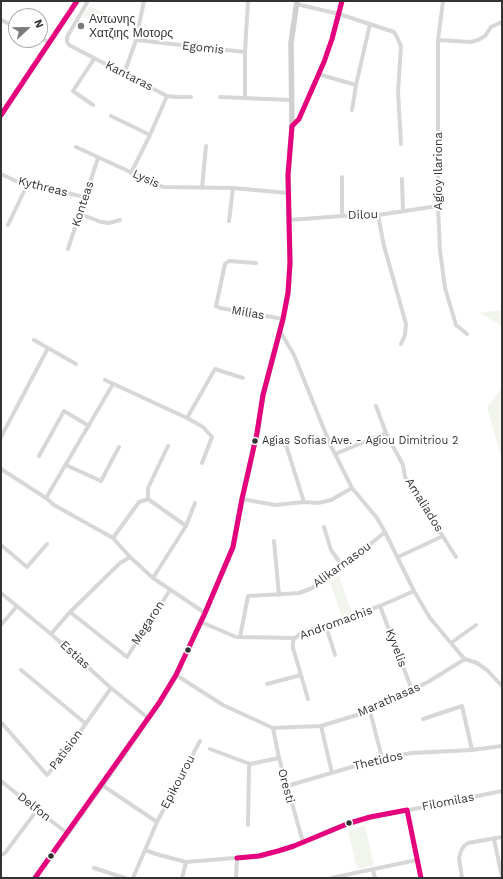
<!DOCTYPE html>
<meta charset="utf-8">
<style>
body{margin:0}
#map{position:relative;width:503px;height:879px;overflow:hidden;background:#fff;font-family:"Work Sans",sans-serif}
canvas{display:block}
.frame{position:absolute;inset:0;border:2px solid #333;pointer-events:none}
.north{position:absolute;left:8px;top:8px;width:40px;height:40px;box-sizing:border-box;background:#fff;border:1px solid #adadad;border-radius:50%;rotate:68deg;font-size:11px;font-weight:700;line-height:16px;text-align:center;color:#333}
.north::after{content:'';display:block;margin:auto;width:14px;height:18px;background:#7a7a7a;clip-path:polygon(50% 0,100% 100%,50% 72%,0 100%)}
</style>
<div id="map">
<canvas width="503" height="879"></canvas>
<div class="frame"></div>
<div class="north">N</div>
</div>
<script>
const ctx = document.querySelector('canvas').getContext('2d');
ctx.lineJoin = 'round';
function fill(path, color) {
  ctx.fillStyle = color;
  ctx.fill(path, 'evenodd');
}
function poly(rows) {
  const path = new Path2D();
  for (const r of rows) {
    path.moveTo(r[0], r[1]);
    for (let i = 2; i < r.length; i += 2) path.lineTo(r[i], r[i + 1]);
  }
  return path;
}
function stroke(path, color, width, dash) {
  ctx.strokeStyle = color;
  ctx.lineWidth = width;
  ctx.lineCap = dash ? 'butt' : 'round';
  ctx.setLineDash(dash || []);
  ctx.stroke(path);
}
function drawText(font, color, halo, rows, align = 'center') {
  ctx.font = font + ' "Work Sans",sans-serif';
  ctx.lineWidth = 4;
  ctx.setLineDash([]);
  ctx.textBaseline = 'middle';
  ctx.strokeStyle = halo;
  ctx.fillStyle = color;
  for (const [text, x, y, turn = 0] of rows) {
    ctx.save();
    ctx.translate(x, y);
    ctx.rotate((+turn || 0) * Math.PI / 180);
    ctx.textAlign = isNaN(turn) ? turn : align;
    if (halo) ctx.strokeText(text, 0, 0);
    ctx.fillText(text, 0, 0);
    ctx.restore();
  }
}
fill(poly([
 [90,6,110,16,107,28,82,16],
 [502,310,502,326,479,313],
 [502,388,502,460,487,407],
 [339,576,352,613,342,617,330,582],
 [365,825,374,865,357,869,348,831]
]), '#f1f5ed');
stroke(poly([
 [88,1,67,37,67,42,69,45,167,96,177,97,191,97],
 [443,1,438,40,438,206,440,251,445,288,456,325,467,334],
 [296,4,339,14,394,32,396,35,401,46,398,92,401,144],
 [1,20,16,27],
 [40,38,49,42],
 [136,40,245,52],
 [438,40,471,42,478,40,485,36,491,27,502,22],
 [124,74,136,40,144,1],
 [318,74,356,85],
 [220,97,291,100],
 [245,97,245,52,248,1],
 [93,105,73,91,94,59],
 [352,110,356,85,370,24],
 [111,116,150,135],
 [292,126,299,119,324,62,332,39,342,1],
 [76,147,163,187,233,188,288,193],
 [131,173,150,135,167,96],
 [1,174,18,182,85,197],
 [342,177,342,216],
 [402,179,403,211],
 [202,188,206,146],
 [80,214,101,222,109,223,120,220],
 [378,215,384,246,406,324,405,335,401,344],
 [289,220,342,216,378,215,438,206],
 [229,221,233,188],
 [8,225,27,185],
 [68,249,98,158],
 [256,263,229,261,225,264,216,306,220,308,283,319],
 [280,331,294,355,330,444,352,488,377,518,385,532,414,591,430,618,461,655,465,659,477,663,487,670,502,686],
 [34,340,76,364],
 [105,380,187,418,203,427,212,437,202,463],
 [113,384,46,498,54,505,113,538,130,557,153,578,205,613],
 [376,406,386,433,403,465,405,477,456,557],
 [187,418,215,369,243,378],
 [1,437,48,348],
 [277,443,286,445,304,502],
 [335,454,386,433],
 [39,456,64,411,89,426],
 [66,465,101,481,119,447],
 [1,469,46,498],
 [148,499,148,488,168,446],
 [148,499,186,526],
 [242,499,275,505,304,502,318,503,331,500,352,488],
 [324,527,331,550,343,567],
 [113,538,139,502,148,499],
 [274,541,279,595],
 [1,545,27,567,47,544],
 [398,557,443,536],
 [153,578,186,526,195,503],
 [1,593,51,634,111,688,148,718],
 [380,606,412,690],
 [70,612,127,657,170,590],
 [201,622,236,637,295,638],
 [1,625,17,606],
 [326,626,335,655],
 [51,634,70,612,120,563,130,557],
 [240,637,248,596,299,593,310,589,320,583,343,567,385,532],
 [451,643,476,625],
 [21,670,85,723],
 [176,675,223,705,273,728,295,727,321,726,370,711,428,682,465,659],
 [267,684,301,675],
 [308,699,293,648,293,641,295,638,301,633,380,606,414,591],
 [370,711,382,758],
 [423,719,462,706,472,750],
 [1,722,47,775,65,753,111,688],
 [321,726,332,773],
 [273,728,279,758,303,842],
 [210,749,250,764,279,758],
 [1,781,37,810,67,833],
 [102,785,157,822],
 [287,786,382,758,412,753,472,750,502,746],
 [407,810,421,878],
 [248,825,249,767,250,764],
 [494,839,502,877],
 [145,850,156,854,186,862,259,856,286,849,337,827,360,820,502,791],
 [1,855,5,853,37,810],
 [94,868,125,878],
 [373,870,375,878],
 [133,878,157,822,200,741],
 [182,878,186,862],
 [236,878,237,858],
 [331,878,417,860],
 [462,878,459,858,461,851,464,846,468,843,502,837]
]), '#d7d7d7', 4);
stroke(poly([
 [1,115,77,1],
 [35,878,102,785,159,703,176,675,205,613,233,547,242,499,257,433,263,395,283,319,288,293,290,263,288,175,292,126,291,43,297,1]
]), '#d0d0d0', 5.5);
stroke(poly([
 [1,115,77,1],
 [407,810,421,878],
 [237,858,259,856,278,851,294,846,347,824,370,817,407,810],
 [35,878,159,703,176,675,205,613,233,547,242,499,257,433,263,395,283,319,288,293,290,263,288,175,292,126,299,119,324,62,332,39,342,1]
]), '#e5007d', 5);
for (const [x, y, r, color] of [
 [81,26,4,"#7a7a7a"],
 [255,441,3.5,"#333"],
 [188,650,3.5,"#333"],
 [349,823,3.5,"#333"],
 [51,856,3.5,"#333"]
]) {
  const dot = new Path2D();
  dot.arc(x, y, r, 0, 2 * Math.PI);
  ctx.fillStyle = color;
  ctx.fill(dot);
  stroke(dot, '#fff', 1.5);
}
drawText('11px', '#333', '#fff', [
 ["Agias Sofias Ave. - Agiou Dimitriou 2",262,441]
], 'left');
drawText('12px', '#333', '#fff', [
 ["Αντωνης",89,19],
 ["Χατζιης Μοτορς",89,33]
], 'left');
drawText('12px', '#333', '#fff', [
 ["Egomis",203,48,6],
 ["Kantaras",129,76,27],
 ["Agioy Ilariona",438,171,-90],
 ["Lysis",146,179,24],
 ["Kythreas",43,187,14],
 ["Konteas",83,204,-72],
 ["Dilou",363,215,-2],
 ["Milias",248,313,10],
 ["Amaliados",424,505,58],
 ["Alikarnasou",342,565,-36],
 ["Megaron",148,623,-57],
 ["Andromachis",336,623,-20],
 ["Kyvelis",396,648,69],
 ["Estias",75,655,42],
 ["Marathasas",389,700,-24],
 ["Patision",66,750,-53],
 ["Thetidos",378,761,-13],
 ["Epikourou",178,782,-62],
 ["Oresti",286,786,75],
 ["Filomilas",448,802,-11],
 ["Delfon",34,807,38]
]);
</script>
